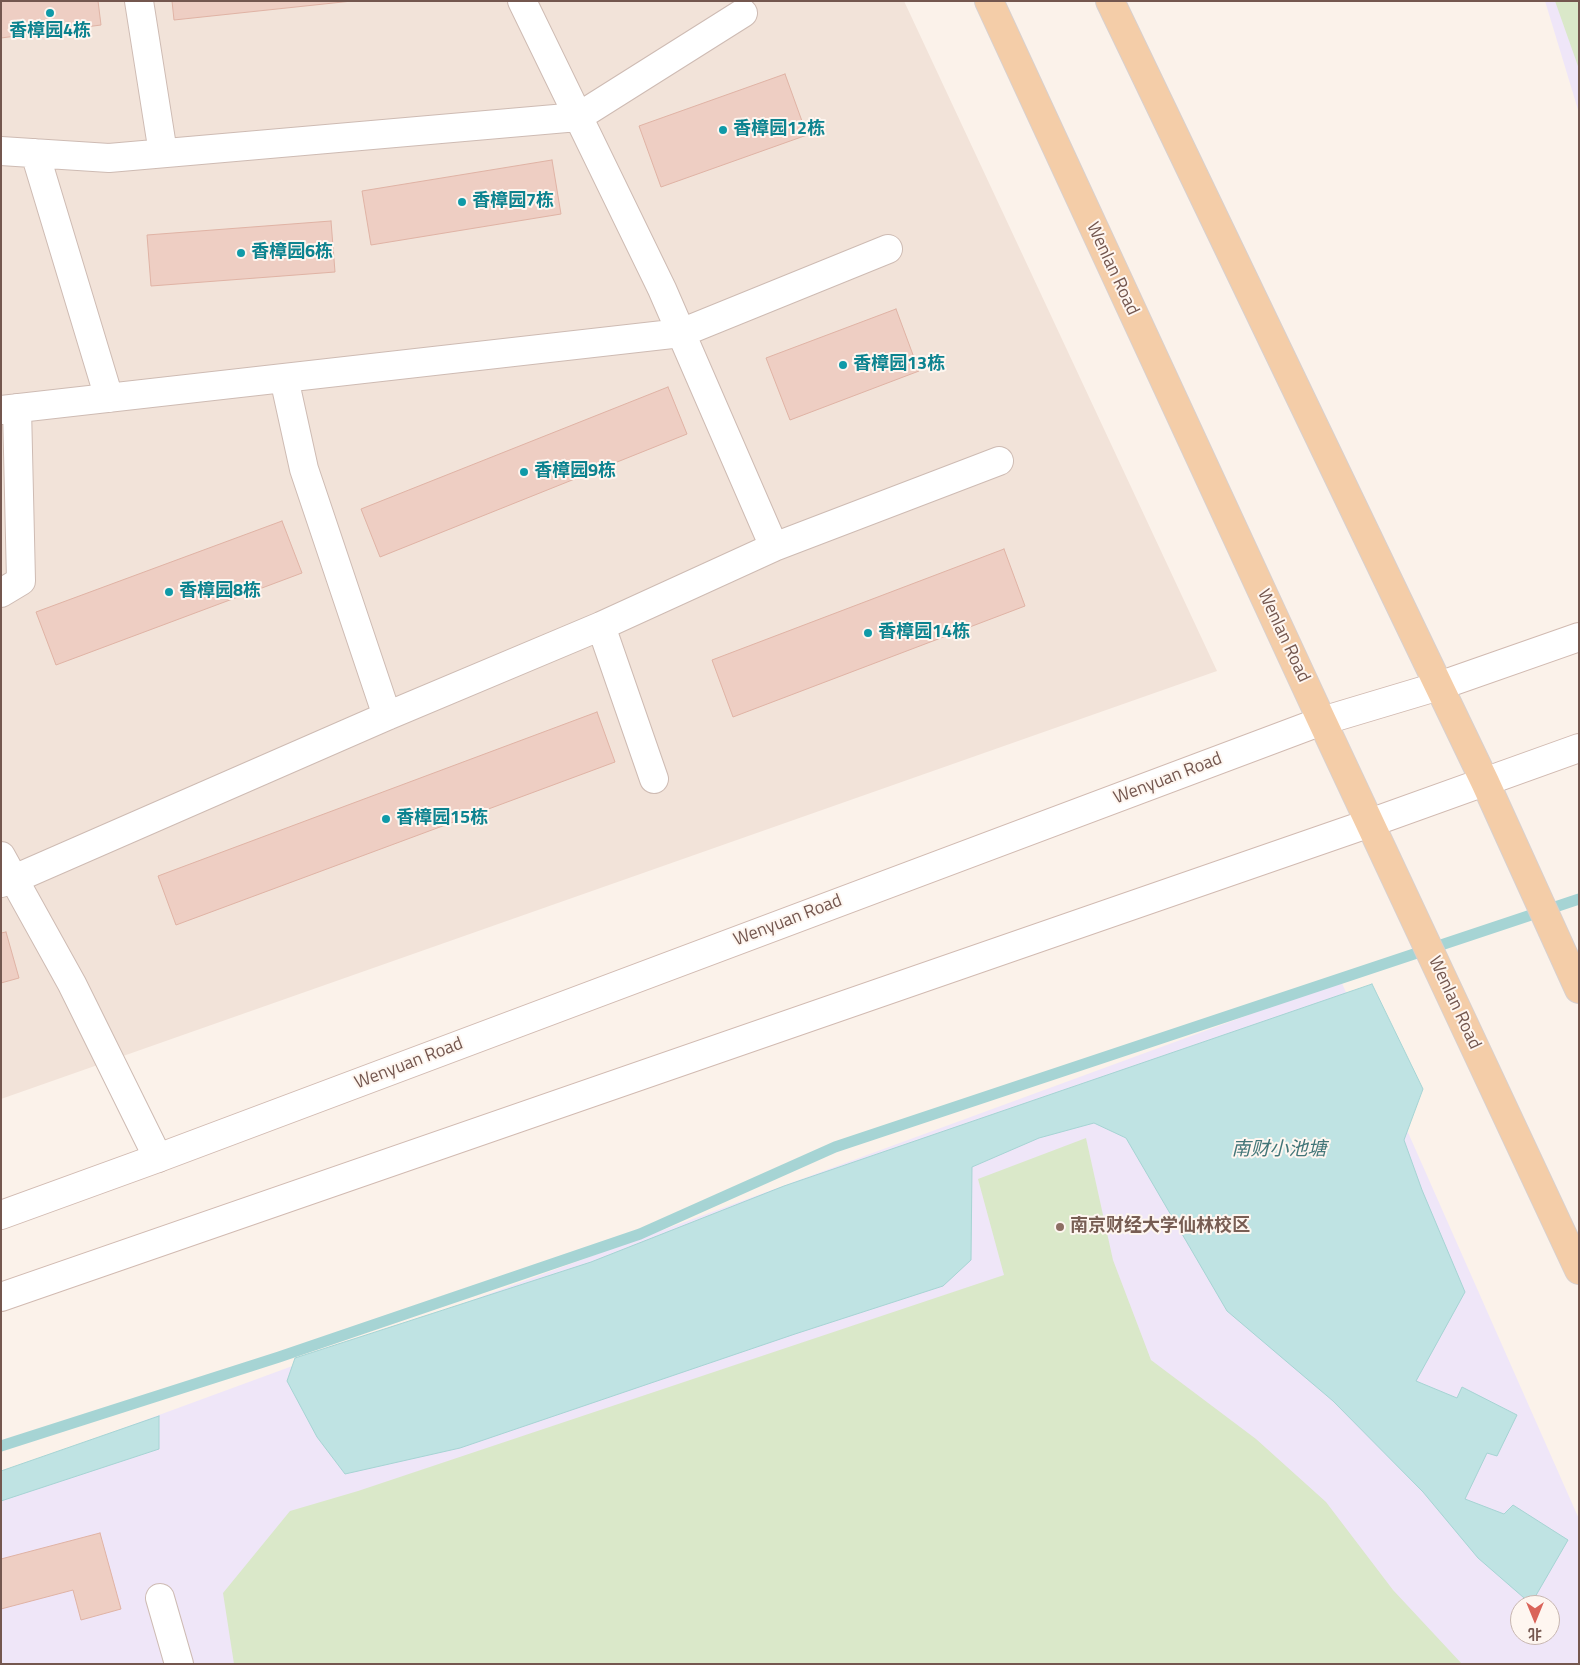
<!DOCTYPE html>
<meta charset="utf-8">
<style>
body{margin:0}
#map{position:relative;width:1580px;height:1665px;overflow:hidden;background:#fbf2ea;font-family:"Titillium Web","Noto Sans SC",sans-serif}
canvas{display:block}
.frame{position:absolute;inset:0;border:2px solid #74574f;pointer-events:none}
.north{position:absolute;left:1510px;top:1595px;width:50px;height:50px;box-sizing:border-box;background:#fef6f0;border:1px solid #c7b6b0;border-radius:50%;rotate:180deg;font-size:14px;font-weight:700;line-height:20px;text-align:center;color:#74574f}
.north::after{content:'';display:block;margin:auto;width:18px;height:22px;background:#da6459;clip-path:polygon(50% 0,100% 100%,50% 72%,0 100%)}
</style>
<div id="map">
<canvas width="1580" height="1665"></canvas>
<div class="frame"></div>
<div class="north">北</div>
</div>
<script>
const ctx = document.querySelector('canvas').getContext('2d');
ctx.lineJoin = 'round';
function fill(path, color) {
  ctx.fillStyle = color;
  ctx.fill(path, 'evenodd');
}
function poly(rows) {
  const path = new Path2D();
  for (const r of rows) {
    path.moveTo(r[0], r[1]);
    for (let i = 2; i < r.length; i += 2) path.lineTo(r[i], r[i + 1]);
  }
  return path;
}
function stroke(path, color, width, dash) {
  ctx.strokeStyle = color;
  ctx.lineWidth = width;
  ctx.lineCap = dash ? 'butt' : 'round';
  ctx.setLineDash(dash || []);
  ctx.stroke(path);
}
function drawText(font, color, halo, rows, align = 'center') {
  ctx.font = font + ' "Titillium Web","Noto Sans SC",sans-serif';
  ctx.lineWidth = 4;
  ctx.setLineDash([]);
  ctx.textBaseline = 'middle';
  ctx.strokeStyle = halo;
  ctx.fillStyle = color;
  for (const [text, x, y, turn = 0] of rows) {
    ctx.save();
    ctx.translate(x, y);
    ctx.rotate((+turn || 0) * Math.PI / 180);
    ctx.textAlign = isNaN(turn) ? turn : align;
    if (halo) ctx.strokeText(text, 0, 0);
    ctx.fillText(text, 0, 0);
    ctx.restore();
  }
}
fill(poly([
 [1,1,904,1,1217,671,1,1099]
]), '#f2e3d9');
fill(poly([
 [1545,1,1579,1,1579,113],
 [1341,981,1579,1519,1579,1664,1,1664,1,1473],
 [1520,1605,1550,1605,1550,1635,1520,1635]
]), '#efe6f8');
fill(poly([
 [1555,1,1579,1,1579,69],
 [1086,1138,1113,1260,1151,1360,1256,1439,1326,1502,1393,1590,1462,1664,234,1664,223,1593,290,1511,358,1491,1004,1275,978,1179]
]), '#dae8c9');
const water = poly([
 [1372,984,1423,1089,1404,1140,1422,1190,1465,1292,1416,1381,1457,1398,1462,1387,1517,1415,1497,1456,1487,1453,1465,1499,1504,1514,1513,1505,1568,1540,1531,1604,1478,1558,1423,1492,1333,1401,1227,1311,1126,1138,1094,1123,1039,1138,972,1167,971,1260,943,1286,795,1334,460,1448,345,1474,317,1437,287,1381,295,1358,591,1262,784,1186,1372,984],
 [159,1416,159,1449,1,1501,1,1471,159,1416]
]);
fill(water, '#bfe3e3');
stroke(water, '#a6d4d4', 1);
stroke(poly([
 [1,1446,279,1357,640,1234,835,1147,1579,899]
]), '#a6d4d4', 11);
const building = poly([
 [1,1,98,1,101,25,1,38,1,1],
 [172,1,352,1,174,20,172,1],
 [785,74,807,135,661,187,639,126,785,74],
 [552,160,561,214,371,245,362,191,552,160],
 [331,221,335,272,151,286,147,235,331,221],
 [896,309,919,371,790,420,766,358,896,309],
 [668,387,687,434,380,557,361,509,668,387],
 [282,521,302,573,56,665,36,612,282,521],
 [1004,549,1025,606,733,717,712,660,1004,549],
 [597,712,615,762,176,925,158,876,597,712],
 [6,932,19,978,1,983,1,933,6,932],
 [100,1533,121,1609,81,1620,73,1590,1,1609,1,1559,100,1533]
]);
fill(building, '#eecec3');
stroke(building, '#e0b3a5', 1);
const minor = poly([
 [139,1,163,153],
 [522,1,662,289,774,547],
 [1,151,109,158,578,117,743,13],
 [35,153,109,398],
 [284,378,304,469,387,716],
 [1,410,681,333,888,249],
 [1,593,21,581,17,408],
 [601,626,654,779],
 [1,856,72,984,158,1158],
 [1,883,14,879,387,716,601,626,774,547,999,461],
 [160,1598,179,1664]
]);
const secondary = poly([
 [1,1215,158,1158,1322,721,1439,686,1579,637],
 [1,1297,1370,823,1579,748]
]);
const primary = poly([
 [989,1,1322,721,1579,1270],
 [1110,1,1485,782,1579,989]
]);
stroke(minor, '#cebbb3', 30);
stroke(secondary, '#d1bab1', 30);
stroke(primary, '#d8d0ce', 30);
stroke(minor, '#fff', 28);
stroke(secondary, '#fff', 28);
stroke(primary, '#f4cda8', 28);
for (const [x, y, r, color] of [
 [50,13,5,"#0f9aa8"],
 [723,130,5,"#0f9aa8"],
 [462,202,5,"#0f9aa8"],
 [241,253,5,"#0f9aa8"],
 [843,365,5,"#0f9aa8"],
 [524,472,5,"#0f9aa8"],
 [169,592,5,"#0f9aa8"],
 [868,633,5,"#0f9aa8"],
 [386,819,5,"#0f9aa8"],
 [1060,1227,5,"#8d6e63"]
]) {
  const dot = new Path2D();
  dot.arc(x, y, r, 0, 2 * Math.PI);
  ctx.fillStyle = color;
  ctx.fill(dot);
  stroke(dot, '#fef6f0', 2);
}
drawText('bold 18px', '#0d838f', '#fef6f0', [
 ["香樟园4栋",50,32,"center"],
 ["香樟园12栋",733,130],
 ["香樟园7栋",472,202],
 ["香樟园6栋",251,253],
 ["香樟园13栋",853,365],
 ["香樟园9栋",534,472],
 ["香樟园8栋",179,592],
 ["香樟园14栋",878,633],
 ["香樟园15栋",396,819]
], 'left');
drawText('18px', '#74574f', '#fef6f0', [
 ["Wenlan Road",1112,269,65],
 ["Wenlan Road",1283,636,65],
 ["Wenyuan Road",1168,779,-21],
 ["Wenyuan Road",788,921,-21],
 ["Wenlan Road",1454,1003,65],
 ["Wenyuan Road",409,1064,-21]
]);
drawText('bold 18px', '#785e54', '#fef6f0', [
 ["南京财经大学仙林校区",1070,1227]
], 'left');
drawText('italic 19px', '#437678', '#fef6f0', [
 ["南财小池塘",1279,1150]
]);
</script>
